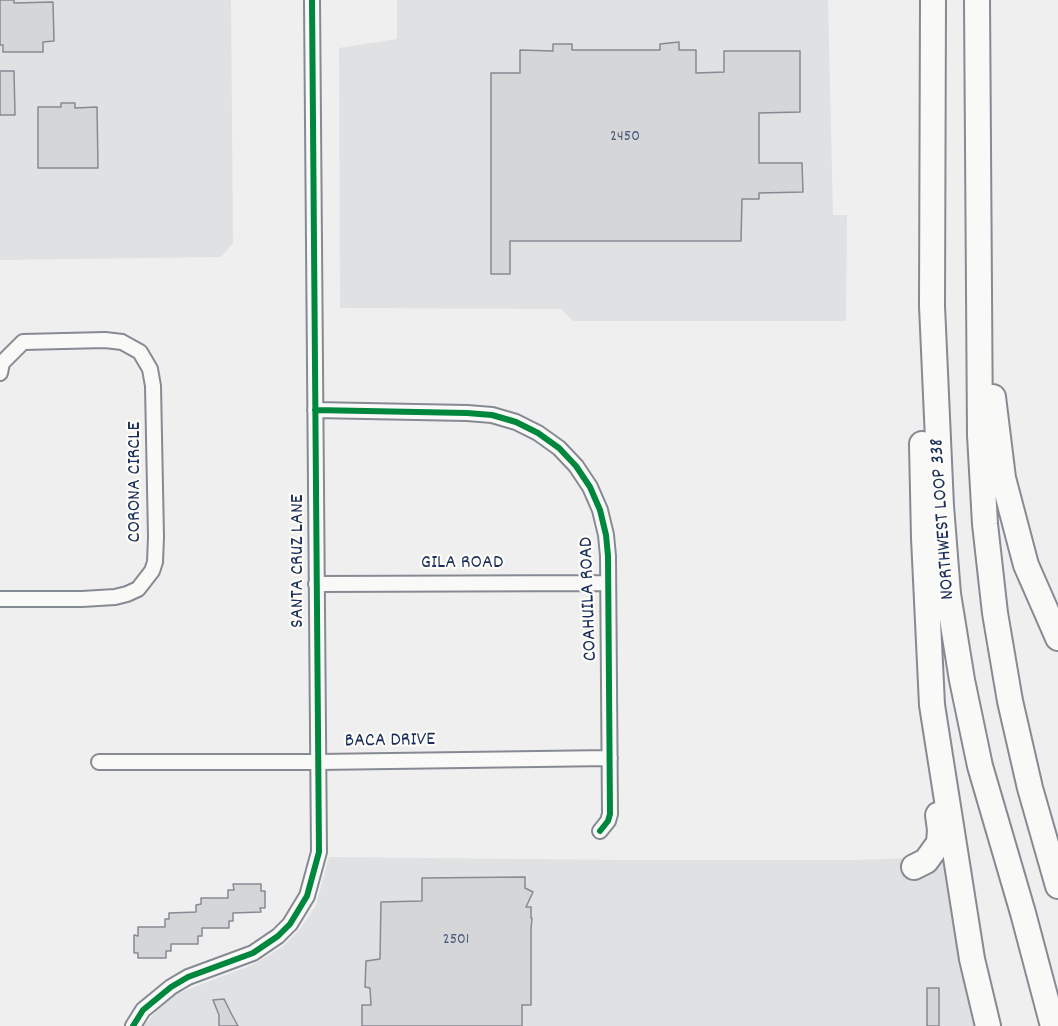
<!DOCTYPE html>
<style>
body{margin:0}
canvas{display:block;background:#efefef}
</style>
<canvas width="1058" height="1026"></canvas>
<script>
const ctx = document.querySelector('canvas').getContext('2d');
ctx.lineJoin = 'round';
function fill(path, color) {
  ctx.fillStyle = color;
  ctx.fill(path, 'evenodd');
}
function poly(rows) {
  const path = new Path2D();
  for (const r of rows) {
    path.moveTo(r[0], r[1]);
    for (let i = 2; i < r.length; i += 2) path.lineTo(r[i], r[i + 1]);
  }
  return path;
}
function stroke(path, color, width, dash) {
  ctx.strokeStyle = color;
  ctx.lineWidth = width;
  ctx.lineCap = dash ? 'butt' : 'round';
  ctx.setLineDash(dash || []);
  ctx.stroke(path);
}
function drawText(font, color, halo, rows, align = 'center') {
  ctx.font = font + ' Dekko,sans-serif';
  ctx.lineWidth = 4.5;
  ctx.setLineDash([]);
  ctx.textBaseline = 'middle';
  ctx.strokeStyle = halo;
  ctx.fillStyle = color;
  for (const [text, x, y, turn = 0] of rows) {
    ctx.save();
    ctx.translate(x, y);
    ctx.rotate((+turn || 0) * Math.PI / 180);
    ctx.textAlign = isNaN(turn) ? turn : align;
    if (halo) ctx.strokeText(text, 0, 0);
    ctx.fillText(text, 0, 0);
    ctx.restore();
  }
}
fill(poly([
 [0,0,231,0,233,243,221,257,0,260],
 [397,0,828,0,833,215,847,215,846,321,573,321,561,309,340,308,339,48,397,39],
 [329,857,624,860,852,860,946,857,978,1026,144,1026,162,1004,176,994,252,965,281,948,300,929,316,905]
]), '#dfe1e2');
fill(poly([
 [110,0,131,0,151,8,162,8,183,0,204,0,195,9,184,14,158,20,133,15],
 [31,185,113,185,113,248,31,248]
]), '#dee0e2');
const building = poly([
 [0,0,14,0,14,3,53,2,54,41,43,42,43,52,3,52,3,45,0,45,0,0],
 [679,42,679,50,696,50,696,73,724,72,724,51,800,51,800,112,759,113,759,163,802,163,803,192,759,193,759,199,742,199,741,241,510,241,510,274,491,274,491,73,520,73,520,50,553,51,553,44,572,44,572,50,660,50,660,44,679,42],
 [0,71,14,71,15,115,0,115,0,71],
 [61,103,75,103,75,108,97,107,98,168,38,168,38,107,61,107,61,103],
 [525,877,525,888,533,892,526,907,531,907,531,918,532,918,531,929,531,1005,522,1005,522,1026,362,1026,362,1005,371,1005,370,988,365,987,366,961,380,959,381,902,422,901,422,878,525,877],
 [233,884,261,884,261,891,265,891,265,908,260,908,261,912,233,913,233,921,229,921,229,928,202,928,202,936,198,936,198,944,171,944,171,951,166,951,166,958,138,958,138,953,134,953,134,935,138,936,138,927,165,927,165,919,169,919,169,913,196,912,196,905,201,904,201,898,228,898,228,890,234,890,233,884],
 [927,988,939,988,939,1026,927,1026,927,988],
 [224,999,232,1015,238,1026,219,1026,219,1015,213,1000,224,999]
]);
fill(building, '#d5d6d8');
stroke(building, '#868a93', 1.5);
const street = poly([
 [0,373,2,363,23,342,105,340,122,342,140,352,150,369,153,386,156,537,155,562,152,571,138,589,127,594,115,597,82,599,0,599],
 [315,410,467,413,492,415,516,422,538,433,559,448,576,466,590,487,600,510,606,535,608,556,610,814,608,821,600,831],
 [316,584,608,583],
 [99,762,318,762,610,758],
 [133,1026,143,1010,171,987,188,977,253,953,278,936,290,924,307,896,319,852,312,0]
]);
const highway = poly([
 [933,0,932,306,941,506,948,594,962,680,980,766,1023,913,1053,1026],
 [977,0,980,435,985,524,995,613,1010,701,1030,788,1058,886],
 [993,397,1003,478,1026,565,1058,638],
 [922,444,924,538,932,705,972,959,988,1026],
 [914,867,926,861,939,843,940,830,938,815]
]);
stroke(street, '#868a93', 18);
stroke(highway, '#868a93', 28);
stroke(street, '#f9f9f8', 14);
stroke(highway, '#f9f9f8', 24);
stroke(poly([
 [315,410,467,413,492,415,516,422,538,433,559,448,576,466,590,487,600,510,606,535,608,556,610,814,608,821,600,831],
 [133,1026,143,1010,171,987,188,977,253,953,278,936,290,924,307,896,319,852,312,0]
]), '#00873e', 6);
drawText('16px', '#4a597c', null, [
 ["2450",625,138],
 ["2501",456,941]
]);
drawText('20px', '#1b2f5e', '#fdfcf7', [
 ["CORONA CIRCLE",136,482,-90],
 ["NORTHWEST LOOP 338",944,519,-94],
 ["SANTA CRUZ LANE",299,561,-90],
 ["GILA ROAD",462,564],
 ["COAHUILA ROAD",590,599,-92],
 ["BACA DRIVE",390,742,-1]
]);
</script>
